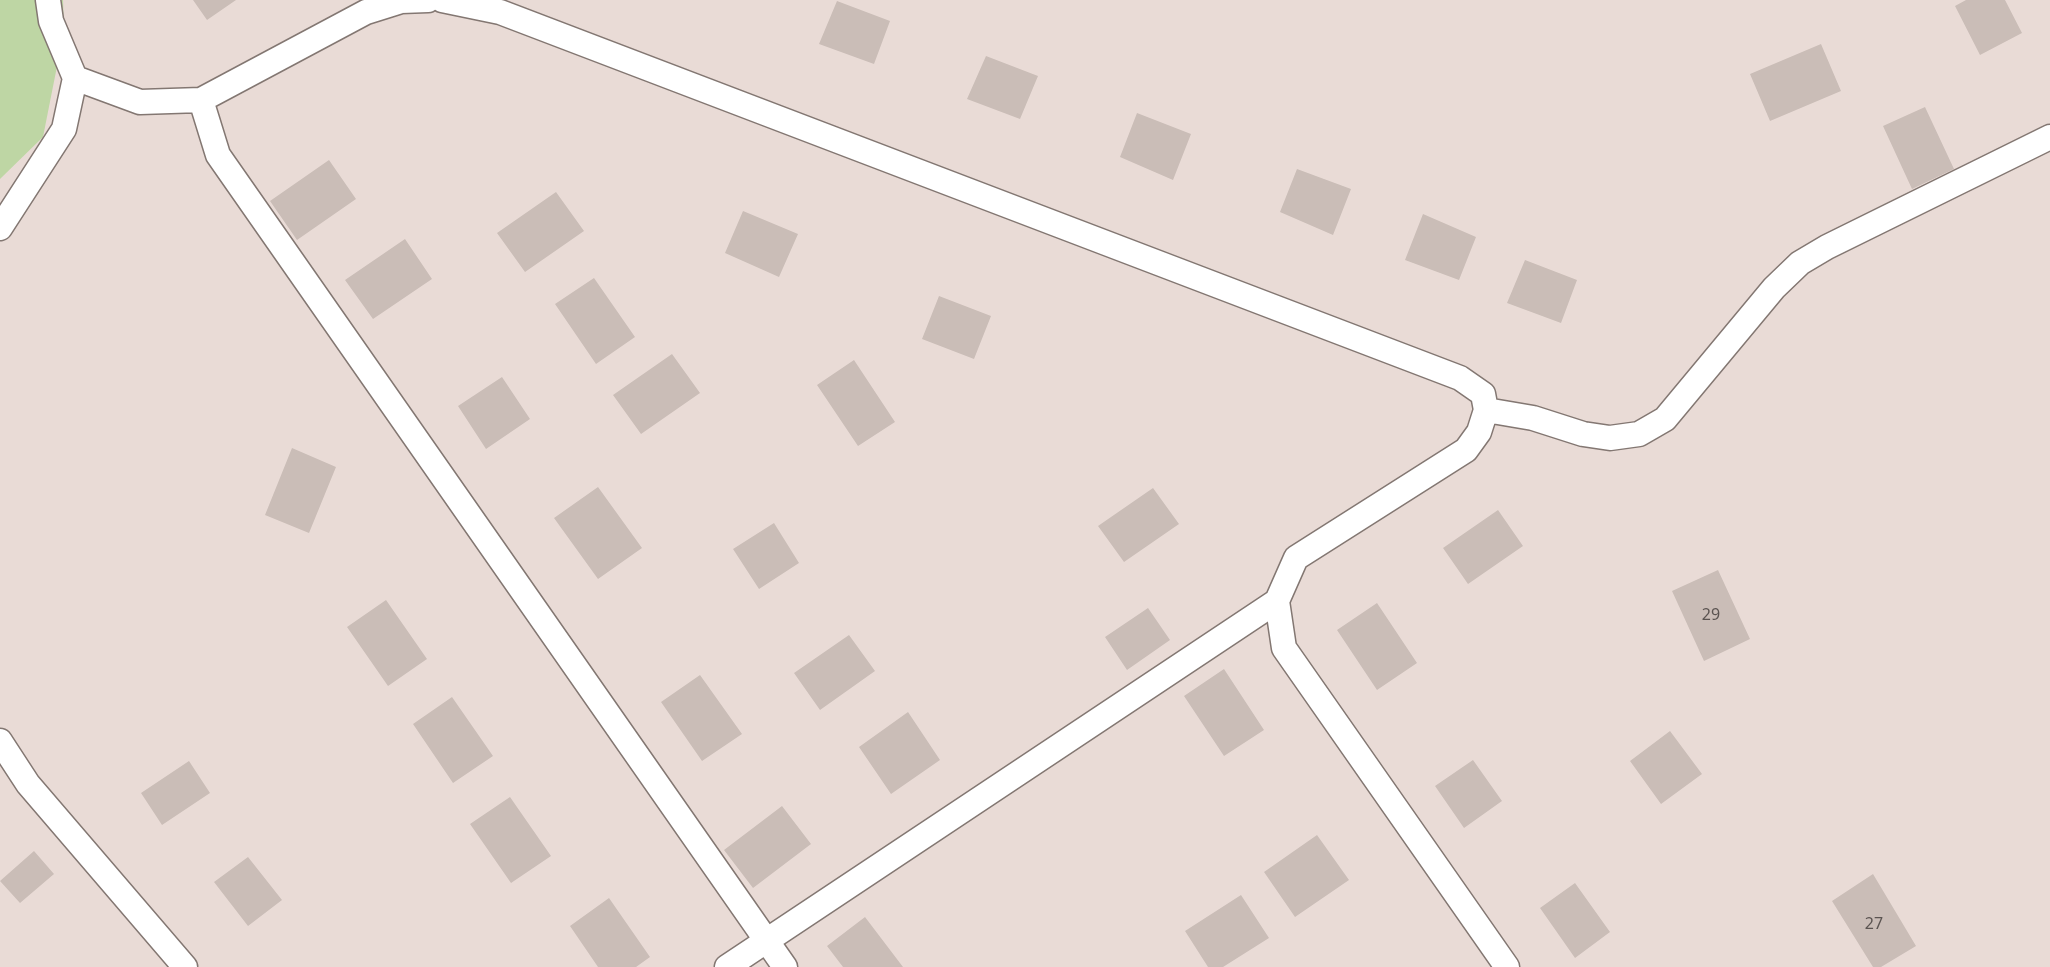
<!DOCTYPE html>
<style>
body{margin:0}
canvas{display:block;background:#e9dbd6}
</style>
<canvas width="2050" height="967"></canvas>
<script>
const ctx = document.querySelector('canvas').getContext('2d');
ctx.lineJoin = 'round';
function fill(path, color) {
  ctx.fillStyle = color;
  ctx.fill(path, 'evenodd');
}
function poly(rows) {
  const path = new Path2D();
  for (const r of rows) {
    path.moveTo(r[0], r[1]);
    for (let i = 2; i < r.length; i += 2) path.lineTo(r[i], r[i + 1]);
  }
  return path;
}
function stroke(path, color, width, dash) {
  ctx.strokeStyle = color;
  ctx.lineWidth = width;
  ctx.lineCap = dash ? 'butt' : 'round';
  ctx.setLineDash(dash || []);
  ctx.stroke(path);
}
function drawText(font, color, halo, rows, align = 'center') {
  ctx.font = font + ' "Noto Sans",sans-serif';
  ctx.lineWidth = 5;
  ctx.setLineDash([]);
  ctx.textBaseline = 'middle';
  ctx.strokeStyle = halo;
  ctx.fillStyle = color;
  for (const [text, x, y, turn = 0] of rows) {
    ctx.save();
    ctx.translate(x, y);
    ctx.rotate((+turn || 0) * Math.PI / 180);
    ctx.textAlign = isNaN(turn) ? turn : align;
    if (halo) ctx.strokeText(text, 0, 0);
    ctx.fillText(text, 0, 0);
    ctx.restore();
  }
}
fill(poly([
 [0,0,63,0,64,31,43,137,0,179]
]), '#bed6a4');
fill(poly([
 [193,0,236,0,207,20],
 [1966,0,2005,0,2022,33,1980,55,1955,6],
 [837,1,890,21,874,64,819,44],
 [1821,44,1841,91,1770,121,1750,74],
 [986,56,1038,76,1020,119,967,99],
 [1925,107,1954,169,1912,189,1883,126],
 [1137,113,1191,134,1173,180,1120,157],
 [329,160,356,199,297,240,270,201],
 [1297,169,1351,189,1333,235,1280,212],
 [556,192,584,231,525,272,497,233],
 [743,211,798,234,779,277,725,253],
 [1423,214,1476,237,1459,280,1405,260],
 [405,239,432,279,373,319,345,280],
 [1525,260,1577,280,1561,323,1507,303],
 [594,278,635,337,596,364,555,304],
 [939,296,991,316,974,359,922,339],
 [672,354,700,393,641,434,613,395],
 [854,360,895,422,858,446,817,385],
 [502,377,530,419,486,449,458,406],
 [292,448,336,467,309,533,265,515],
 [598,487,642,548,598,579,554,518],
 [1153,488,1179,524,1124,562,1098,526],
 [1498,510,1523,546,1468,584,1443,548],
 [774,523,799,563,759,589,733,549],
 [1718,570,1750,639,1704,661,1672,591],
 [386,600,427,659,388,686,347,627],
 [1377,603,1417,663,1377,690,1337,630],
 [1148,608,1170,640,1127,670,1105,637],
 [849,635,875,671,820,710,794,673],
 [1224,669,1264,730,1224,756,1184,696],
 [700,675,742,734,702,761,661,702],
 [452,697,493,756,453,783,413,724],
 [908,712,940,760,891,794,859,747],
 [1670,731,1702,774,1661,804,1630,761],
 [1473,760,1502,801,1464,828,1435,786],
 [189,761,210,793,162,825,141,793],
 [510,797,551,856,511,883,470,824],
 [782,806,811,844,753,888,724,850],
 [1317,835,1349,880,1295,917,1264,872],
 [34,851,54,874,20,903,0,881],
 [248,857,282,900,248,926,214,882],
 [1873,874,1916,946,1881,967,1873,967,1832,901],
 [1575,883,1610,932,1575,958,1540,908],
 [1241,895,1269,938,1223,967,1208,967,1185,931],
 [609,898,650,957,636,967,598,967,570,926],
 [865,917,903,967,843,967,827,946]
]), '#cabdb7');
const minor = poly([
 [48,0,51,21,75,78,140,102,201,100,366,12,401,1,428,0],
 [442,0,500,12,1460,378,1483,394,1486,410,1479,432,1466,450,1296,558,1277,601,1284,648,1507,967],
 [201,100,218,155,785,967],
 [0,228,64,129,75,78],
 [1486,410,1533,418,1583,434,1610,438,1639,434,1665,419,1774,288,1800,263,1827,247,2050,137],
 [0,741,28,784,185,967],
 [727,967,1277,601]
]);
stroke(minor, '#837772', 27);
stroke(minor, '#fff', 24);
drawText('16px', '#5b5451', null, [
 ["29",1711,615],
 ["27",1874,924]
]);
</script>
